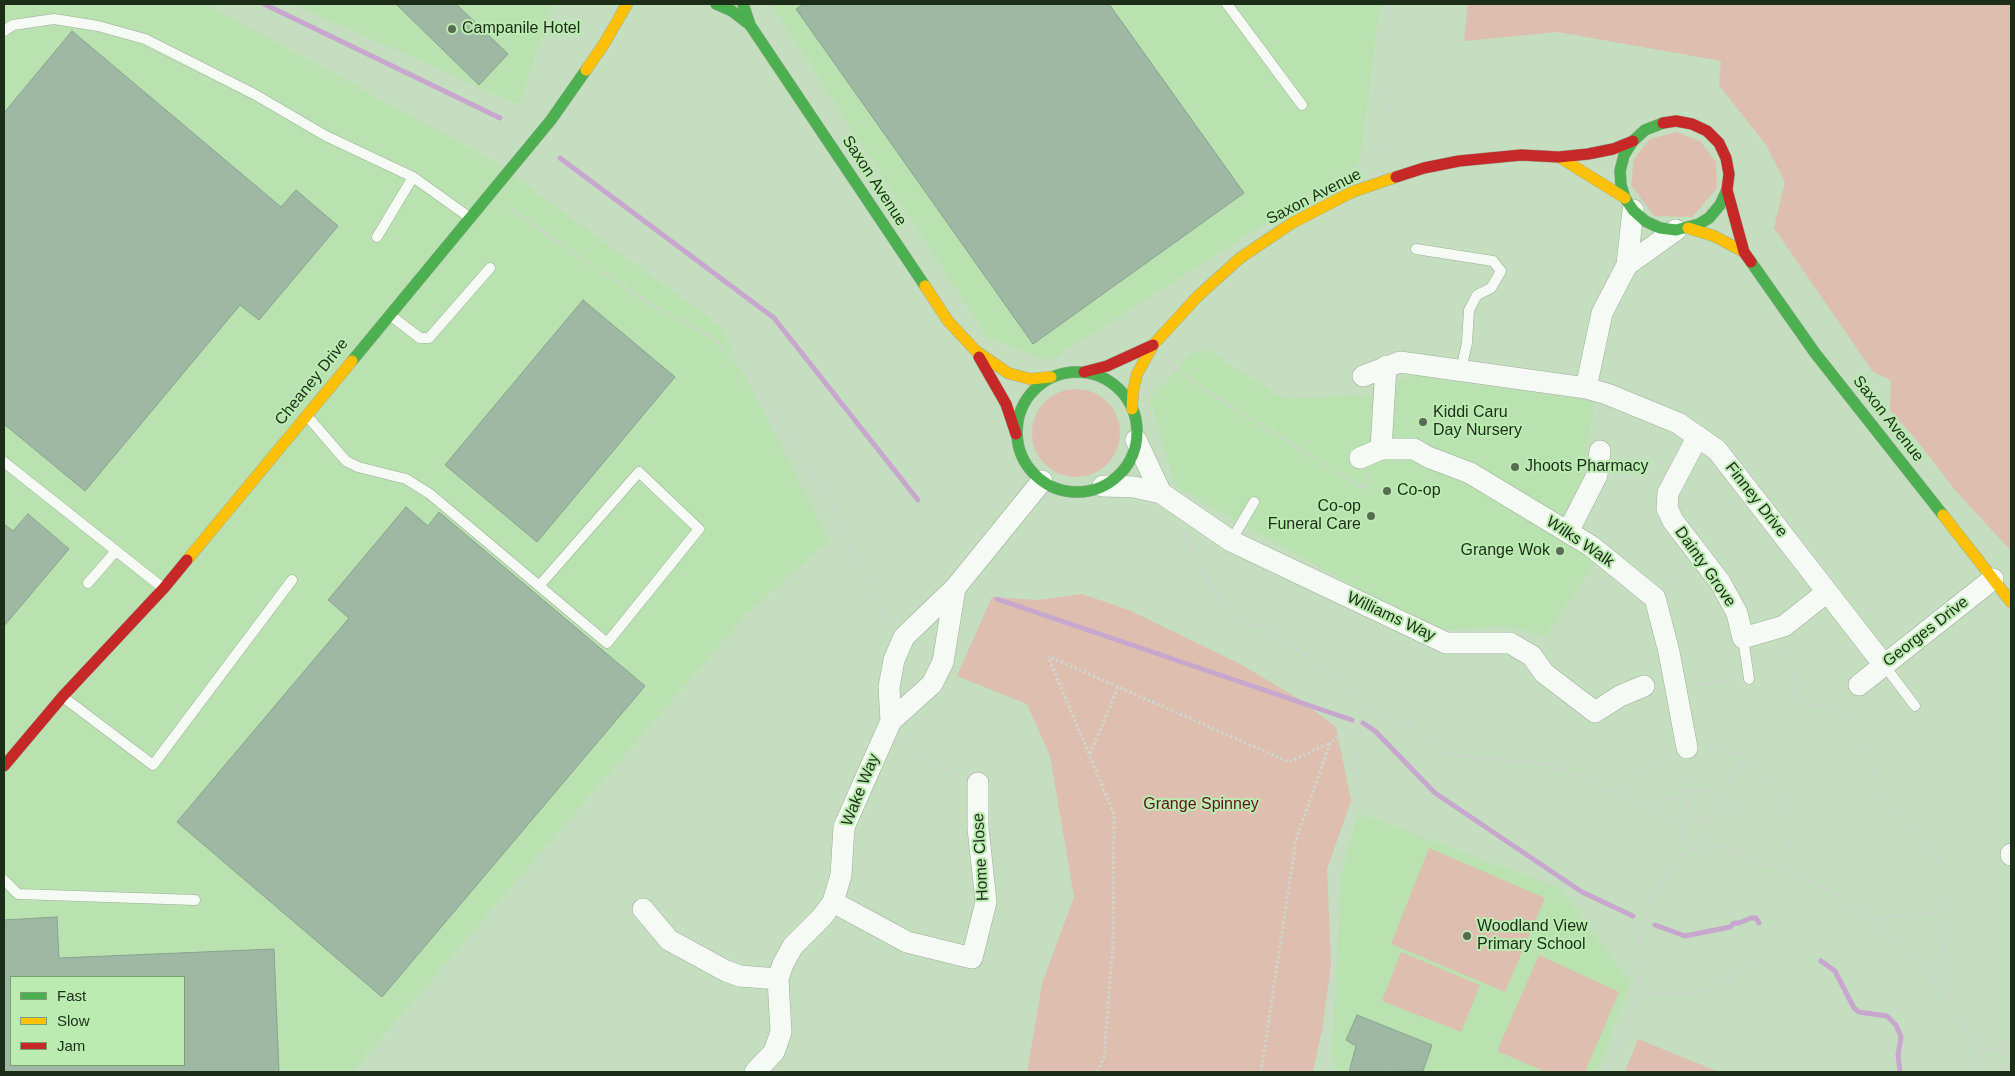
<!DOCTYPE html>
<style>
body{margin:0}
#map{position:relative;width:2015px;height:1076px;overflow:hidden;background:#c4debf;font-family:Arial,sans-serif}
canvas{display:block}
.frame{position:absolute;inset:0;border:5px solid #1c2e18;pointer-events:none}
.legend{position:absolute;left:10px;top:976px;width:175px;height:90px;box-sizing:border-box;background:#bcebb2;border:1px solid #7c9f74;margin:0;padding:6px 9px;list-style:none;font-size:15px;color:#1c2e18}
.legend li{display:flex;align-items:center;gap:10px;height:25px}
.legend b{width:25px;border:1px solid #7c9f74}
</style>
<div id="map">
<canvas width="2015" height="1076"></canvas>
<div class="frame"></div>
<ul class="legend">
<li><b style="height:6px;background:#4caf50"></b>Fast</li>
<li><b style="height:6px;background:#ffc107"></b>Slow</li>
<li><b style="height:6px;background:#c62828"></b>Jam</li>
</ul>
</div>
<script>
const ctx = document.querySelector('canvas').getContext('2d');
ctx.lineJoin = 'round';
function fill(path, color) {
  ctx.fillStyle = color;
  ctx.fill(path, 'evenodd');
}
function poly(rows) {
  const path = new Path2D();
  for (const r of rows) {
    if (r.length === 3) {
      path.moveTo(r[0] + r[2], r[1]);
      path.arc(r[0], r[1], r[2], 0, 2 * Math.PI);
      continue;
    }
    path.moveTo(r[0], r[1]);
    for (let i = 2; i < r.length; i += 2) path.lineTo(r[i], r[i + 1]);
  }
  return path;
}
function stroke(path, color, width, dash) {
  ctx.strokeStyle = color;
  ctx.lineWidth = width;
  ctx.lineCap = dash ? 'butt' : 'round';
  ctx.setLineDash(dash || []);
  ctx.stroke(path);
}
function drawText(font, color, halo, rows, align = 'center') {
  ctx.font = font + ' Arial,sans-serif';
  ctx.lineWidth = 4;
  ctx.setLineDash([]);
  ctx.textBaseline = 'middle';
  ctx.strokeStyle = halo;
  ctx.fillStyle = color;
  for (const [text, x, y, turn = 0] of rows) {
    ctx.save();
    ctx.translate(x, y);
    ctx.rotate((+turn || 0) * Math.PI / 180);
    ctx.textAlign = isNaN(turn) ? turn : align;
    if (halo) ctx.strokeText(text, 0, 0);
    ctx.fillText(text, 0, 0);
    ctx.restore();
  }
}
fill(poly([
 [4,4,206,4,488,158,719,325,829,540,746,614,352,1072,4,1072],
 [11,977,184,977,184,1065,11,1065],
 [293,4,552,4,519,105],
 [771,4,1380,4,1359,164,1049,361,988,338],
 [1207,350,1284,399,1372,395,1411,375,1594,401,1579,500,1559,526,1601,554,1545,636,1508,626,1447,629,1426,627,1175,486,1150,399,1191,353],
 [1358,813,1561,889,1630,983,1597,1072,1337,1072,1332,1055,1341,876]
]), '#bae2b1');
fill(poly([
 [1468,4,2011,4,2011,551,1955,490,1915,438,1890,410,1891,380,1873,372,1774,228,1785,182,1766,145,1719,85,1721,61,1558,32,1464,41],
 [1676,132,1700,141,1716,162,1717,188,1692,217,1654,216,1631,185,1634,159,1650,139],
 [1076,433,44],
 [1082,594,1129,610,1240,664,1299,699,1336,727,1351,801,1327,869,1331,964,1322,1030,1313,1072,1027,1072,1042,984,1074,897,1050,756,1027,704,957,676,992,597,1038,600],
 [1429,848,1545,898,1505,992,1391,944],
 [1401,952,1480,985,1461,1032,1382,1001],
 [1539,955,1619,992,1585,1072,1546,1072,1497,1051],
 [1638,1039,1719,1072,1625,1072]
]), '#ddbeaf');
stroke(poly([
 [264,4,500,118],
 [560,158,774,318,918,500],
 [997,599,1352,720],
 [1363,723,1375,731,1435,793,1582,892,1633,916],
 [1655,925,1685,936,1730,927,1734,923,1739,923,1751,918,1756,918,1759,923],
 [1821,961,1835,971,1854,1008,1859,1012,1887,1016,1896,1025,1901,1037,1898,1055,1900,1072]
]), '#c7a7ce', 5);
const building = poly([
 [396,4,456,4,508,54,479,85,396,4],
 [804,4,1109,4,1244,193,1033,344,796,9,804,4],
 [72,31,281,207,296,190,338,226,259,320,240,305,85,491,4,424,4,113,72,31],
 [583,300,675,377,537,542,445,465,583,300],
 [406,507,428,526,439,512,645,686,382,997,177,822,349,618,328,600,406,507],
 [28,514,69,549,4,626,4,524,13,531,28,514],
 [57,917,59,958,274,949,279,1072,4,1072,4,920,57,917],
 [11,977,184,977,184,1065,11,1065,11,977],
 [1357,1015,1432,1045,1423,1071,1349,1072,1356,1046,1346,1040,1357,1015]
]);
fill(building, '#9fb8a3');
stroke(building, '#89a38e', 1);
const lane = poly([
 [1227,4,1302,105],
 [4,31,13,25,54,19,98,26,145,39,254,94,326,136,413,177,469,217],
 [377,237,413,177],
 [1416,249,1493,261,1501,271,1491,288,1477,295,1469,310,1467,343,1461,370],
 [390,315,420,338,429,338,490,268],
 [307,416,346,461,358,467,406,479,430,494,607,643,699,529,639,472,539,586],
 [4,462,163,588],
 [1231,541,1254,502],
 [88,583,116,551],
 [1743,638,1749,679],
 [1884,665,1915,706],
 [63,697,153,765,292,580],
 [4,880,18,894,195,900]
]);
const street = poly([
 [1627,265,1676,230],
 [1363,376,1400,362,1586,388,1607,394,1678,423,1717,450,1884,665],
 [1586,388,1602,313,1627,265,1633,210],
 [1698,436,1668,493,1667,508,1673,521,1720,582,1737,613,1743,638,1784,626,1827,592],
 [1136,440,1161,493],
 [1381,449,1386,366],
 [1360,458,1381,449,1414,449,1428,457,1470,473,1591,546,1655,598,1669,652,1687,748],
 [1103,486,1134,487,1161,493,1231,541,1446,643,1510,643,1532,656,1544,673,1595,712,1620,696,1644,686],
 [1568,532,1597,475,1600,451],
 [955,588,943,662,932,684,891,721,889,687,894,660,904,637,955,588],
 [955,588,1042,481],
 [1859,685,1993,579],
 [2011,854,2011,855],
 [833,902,907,942,972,958,986,902,978,828,978,783],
 [643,909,669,940,726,971,740,976,778,979],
 [755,1072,774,1052,781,1032,778,979,783,964,793,946,822,917,833,902,841,875,844,827,891,721]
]);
const fast = poly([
 [716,4,732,11,750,25],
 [743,4,750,25,925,286],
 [1663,123,1645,130,1633,141,1624,155,1620,171,1621,185,1625,198,1633,210,1645,221,1660,228,1676,230,1699,224,1709,218,1720,205,1727,190],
 [1751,262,1815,353,1943,515],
 [352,361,551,120,586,70],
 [1077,432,60]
]);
const slow = poly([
 [586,70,604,44,627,4],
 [1559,157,1625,198],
 [1688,228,1714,236,1744,252],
 [925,286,948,321,976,351,1008,373,1030,379,1051,377],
 [1132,409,1133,391,1137,374,1153,345,1198,296,1240,258,1292,223,1352,192,1396,177],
 [1943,515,2011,602],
 [187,560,352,361]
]);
const jam = poly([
 [1663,123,1676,121,1692,124,1707,131,1719,143,1726,158,1729,174,1727,190,1744,252,1751,262],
 [1396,177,1424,168,1459,161,1521,155,1559,157,1588,154,1613,149,1633,141],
 [979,357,1006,404,1016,434],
 [1084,372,1107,366,1153,345],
 [4,766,63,696,164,588,187,560]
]);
stroke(lane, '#9aae96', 11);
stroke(street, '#9aae96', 22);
stroke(fast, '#9aae96', 12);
stroke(slow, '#9aae96', 12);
stroke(jam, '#9aae96', 12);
stroke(poly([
 [1390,4,1387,23,1391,158],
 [507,207,635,294,715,340,746,373,768,412,832,504,852,555,882,611,892,624],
 [1168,361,1197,385,1363,489,1369,475],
 [1183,532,1202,570,1228,611,1241,621,1262,627,1284,640,1335,677,1368,707,1425,732,1441,750,1456,755,1548,765,1579,776,1682,827,1683,838,1689,849,1700,849,1710,843,1816,882,1870,918,1900,943,1925,968,1949,1002,1979,1052,2004,1047,2011,1048],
 [1667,586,1686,567],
 [1789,643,1794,693,1802,705,1831,708,1847,717,1869,757,1881,795,1938,856,1949,1001],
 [1695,685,1736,680],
 [904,737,916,752,935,766,961,776],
 [1705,747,1714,747,1745,756,1763,773,1777,792,1785,811,1790,836,1787,871],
 [1090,754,1118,687],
 [1688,765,1690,819],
 [1614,793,1643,766,1670,754],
 [1649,811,1658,804,1689,791,1708,791,1723,795,1734,805,1741,819,1743,831,1742,855],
 [1707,822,1745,756],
 [1682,827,1690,819,1698,818,1707,822,1711,830,1710,843],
 [1870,918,1942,912],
 [1640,992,1674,995,1704,991,1746,971,1760,958],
 [1097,1072,1104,1057,1113,945,1114,814,1048,656,1289,762,1330,743],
 [1261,1072,1296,840,1330,743,1356,722],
 [1328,1072,1325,1044,1334,957,1333,877,1353,801,1357,722,1368,707],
 [1607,1072,1640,992,1640,935,1649,903,1670,870,1689,849],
 [1967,1072,1979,1052]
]), '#cfd7cd', 3, [2.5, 2.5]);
stroke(lane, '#f6faf5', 10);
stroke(street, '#f6faf5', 21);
stroke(fast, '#4caf50', 11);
stroke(slow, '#ffc107', 11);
stroke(jam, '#c62828', 11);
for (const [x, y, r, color] of [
 [452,29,5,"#576c52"],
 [1423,422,5,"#576c52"],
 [1515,467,5,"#576c52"],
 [1387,491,5,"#576c52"],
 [1371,516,5,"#576c52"],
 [1560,551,5,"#576c52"],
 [1467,936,5,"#576c52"]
]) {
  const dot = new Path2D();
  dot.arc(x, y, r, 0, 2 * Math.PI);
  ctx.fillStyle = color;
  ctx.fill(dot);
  stroke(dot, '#bcebb2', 2);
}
drawText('16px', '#1c2e18', '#bcebb2', [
 ["Campanile Hotel",462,29],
 ["Kiddi Caru",1433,413],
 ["Day Nursery",1433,431],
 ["Jhoots Pharmacy",1525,467],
 ["Co-op",1397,491],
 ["Co-op",1361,507,"right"],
 ["Funeral Care",1361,525,"right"],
 ["Grange Wok",1550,551,"right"],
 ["Woodland View",1477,927],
 ["Primary School",1477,945]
], 'left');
drawText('16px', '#1c2e18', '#bcebb2', [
 ["Saxon Avenue",874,181,57],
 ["Saxon Avenue",1314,197,-27],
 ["Cheaney Drive",312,382,-51],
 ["Saxon Avenue",1888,419,52],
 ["Finney Drive",1756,500,52],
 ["Wilks Walk",1580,542,34],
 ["Dainty Grove",1705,567,55],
 ["Williams Way",1391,617,25],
 ["Georges Drive",1926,632,-38],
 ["Wake Way",861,790,-68],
 ["Home Close",981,857,-93]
]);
drawText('16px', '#64111b', '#bcebb2', [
 ["Grange Spinney",1201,805]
]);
</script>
